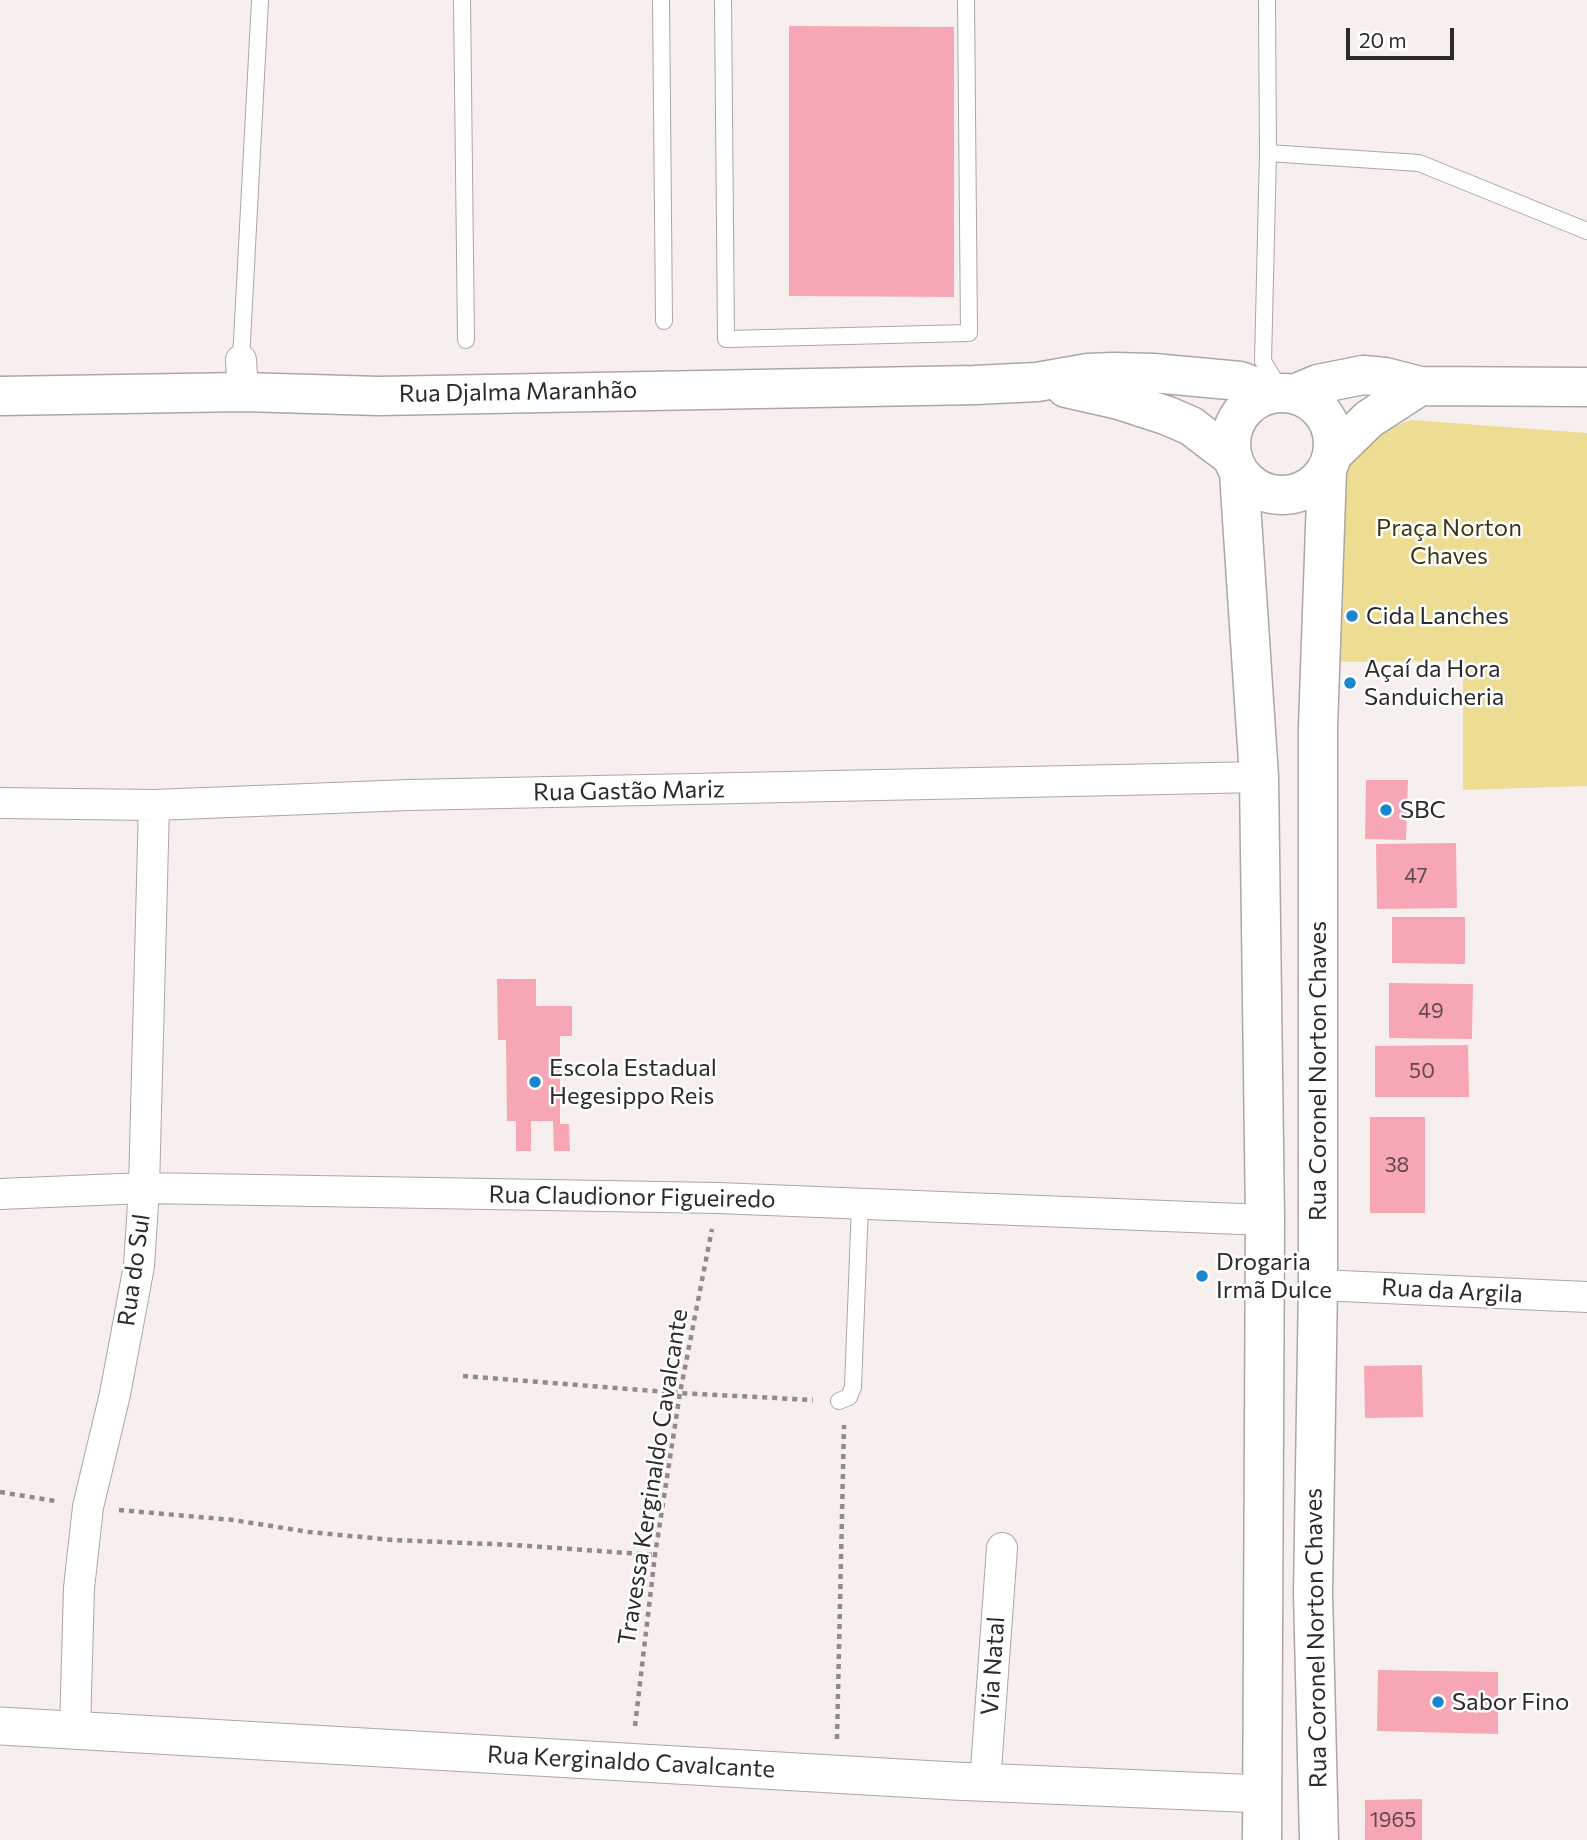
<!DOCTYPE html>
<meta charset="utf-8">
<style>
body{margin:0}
#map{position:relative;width:1587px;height:1840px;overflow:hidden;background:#f6efed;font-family:Commissioner,sans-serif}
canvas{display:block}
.scale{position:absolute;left:1346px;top:28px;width:108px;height:32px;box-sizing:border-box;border:4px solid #2d2a2a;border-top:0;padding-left:9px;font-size:21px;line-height:24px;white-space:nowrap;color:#2d2a2a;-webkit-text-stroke:5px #fff;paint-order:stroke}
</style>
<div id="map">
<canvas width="1587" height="1840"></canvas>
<div class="scale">20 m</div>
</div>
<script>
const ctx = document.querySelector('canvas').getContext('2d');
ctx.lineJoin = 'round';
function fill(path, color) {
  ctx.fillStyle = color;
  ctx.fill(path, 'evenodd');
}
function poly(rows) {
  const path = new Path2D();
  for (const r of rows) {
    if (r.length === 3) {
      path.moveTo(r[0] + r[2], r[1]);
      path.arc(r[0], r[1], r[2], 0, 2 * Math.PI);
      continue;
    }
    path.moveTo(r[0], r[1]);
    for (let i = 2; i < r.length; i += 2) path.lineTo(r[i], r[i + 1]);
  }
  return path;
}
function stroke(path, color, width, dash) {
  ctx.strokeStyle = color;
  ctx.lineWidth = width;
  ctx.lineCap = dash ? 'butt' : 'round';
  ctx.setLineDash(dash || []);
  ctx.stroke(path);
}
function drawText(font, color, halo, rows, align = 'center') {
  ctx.font = font + ' Commissioner,sans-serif';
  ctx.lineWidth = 5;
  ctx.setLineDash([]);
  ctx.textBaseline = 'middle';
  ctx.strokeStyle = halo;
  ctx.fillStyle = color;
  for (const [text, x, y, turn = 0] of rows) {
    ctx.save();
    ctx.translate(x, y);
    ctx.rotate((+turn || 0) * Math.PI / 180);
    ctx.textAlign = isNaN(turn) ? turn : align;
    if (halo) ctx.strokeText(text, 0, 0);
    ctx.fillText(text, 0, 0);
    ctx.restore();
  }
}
fill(poly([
 [1411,420,1587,433,1587,786,1463,790,1463,661,1322,662,1326,480,1367,436]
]), '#ecdd92');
fill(poly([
 [789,26,954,27,954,297,789,296],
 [1366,780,1408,780,1406,840,1365,839],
 [1456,843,1457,908,1377,909,1376,844],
 [1392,917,1465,917,1465,964,1392,963],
 [497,979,536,979,536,1006,572,1006,572,1036,560,1036,560,1124,569,1124,570,1151,554,1151,553,1121,531,1121,531,1151,516,1151,516,1121,507,1121,506,1040,498,1040],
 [1389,983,1473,984,1472,1039,1389,1038],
 [1468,1045,1469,1097,1375,1097,1375,1046],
 [1370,1117,1425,1117,1425,1213,1370,1213],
 [1422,1365,1423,1417,1365,1418,1364,1366],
 [1378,1670,1498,1672,1498,1734,1377,1731],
 [1422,1799,1422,1840,1365,1840,1365,1800]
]), '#f7a6b5');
const service = poly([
 [462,0,466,340],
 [661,0,664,321],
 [723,0,726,339,969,333,966,0],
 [1267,0,1268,153,1263,361,1279,388],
 [1268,153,1419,163,1587,231],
 [241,360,260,0],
 [839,1401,849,1397,853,1387,860,1204]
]);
const minor = poly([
 [241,360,243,392],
 [0,803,154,805,409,795,1259,777],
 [0,1194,144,1188,718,1198,1265,1220],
 [1318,1285,1587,1297],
 [75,1730,79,1588,88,1507,115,1394,139,1266,144,1188,154,805],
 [985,1783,1002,1548]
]);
const tertiary = poly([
 [0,1726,953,1781,1262,1794]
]);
const secondary = poly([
 [1066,388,1119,400,1168,416,1191,426,1233,458],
 [1282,444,51],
 [1294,394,1318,384,1363,375,1385,377,1420,386,1587,387],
 [0,396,243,392,379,396,975,385,1037,382,1088,373,1113,372,1153,373,1240,381,1273,393],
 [1332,455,1369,419,1420,386],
 [1239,473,1259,777,1265,1220,1262,1840],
 [1319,1840,1313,1593,1318,1285,1318,727,1327,470]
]);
stroke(service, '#ada6a4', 18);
stroke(minor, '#ada6a4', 32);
stroke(tertiary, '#ada6a4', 39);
stroke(secondary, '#ada6a4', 41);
stroke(poly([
 [463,1376,680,1393,813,1400],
 [0,1492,55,1501],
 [119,1510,233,1520,309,1532,393,1540,515,1545,655,1555],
 [635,1726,655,1555,680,1393,712,1229],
 [837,1739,844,1425]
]), '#908b8a', 4.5, [5, 5]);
stroke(service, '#fff', 16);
stroke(minor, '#fff', 30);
stroke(tertiary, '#fff', 37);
stroke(secondary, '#fff', 38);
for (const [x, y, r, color] of [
 [1352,616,7,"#1986cf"],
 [1350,683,7,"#1986cf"],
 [1386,810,7,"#1986cf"],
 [535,1082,7,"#1986cf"],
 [1202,1276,7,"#1986cf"],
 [1438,1702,7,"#1986cf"]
]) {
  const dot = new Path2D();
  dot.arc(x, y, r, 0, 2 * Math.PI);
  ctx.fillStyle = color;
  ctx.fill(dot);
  stroke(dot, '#fff', 2.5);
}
drawText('21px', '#60494d', null, [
 ["47",1416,876],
 ["49",1431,1011],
 ["50",1422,1071],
 ["38",1397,1165],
 ["1965",1393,1820]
]);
drawText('24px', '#2d2a2a', '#fff', [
 ["Rua Djalma Maranhão",518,392,-1],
 ["Rua Gastão Mariz",629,791,-1],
 ["Rua Coronel Norton Chaves",1318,1071,-90],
 ["Rua Claudionor Figueiredo",632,1197,1],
 ["Rua do Sul",134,1270,-82],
 ["Rua da Argila",1452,1291,3],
 ["Travessa Kerginaldo Cavalcante",653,1477,-81],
 ["Rua Coronel Norton Chaves",1316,1638,-91],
 ["Via Natal",993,1666,-86],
 ["Rua Kerginaldo Cavalcante",631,1762,3]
]);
drawText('24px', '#3f370c', '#fff', [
 ["Praça Norton",1449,528],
 ["Chaves",1449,556]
]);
drawText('24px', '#2d2a2a', '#fff', [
 ["Cida Lanches",1366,616],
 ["Açaí da Hora",1364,669],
 ["Sanduicheria",1364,697],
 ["SBC",1400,810],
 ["Escola Estadual",549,1068],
 ["Hegesippo Reis",549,1096],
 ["Drogaria",1216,1262],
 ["Irmã Dulce",1216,1290],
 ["Sabor Fino",1452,1702]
], 'left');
</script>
